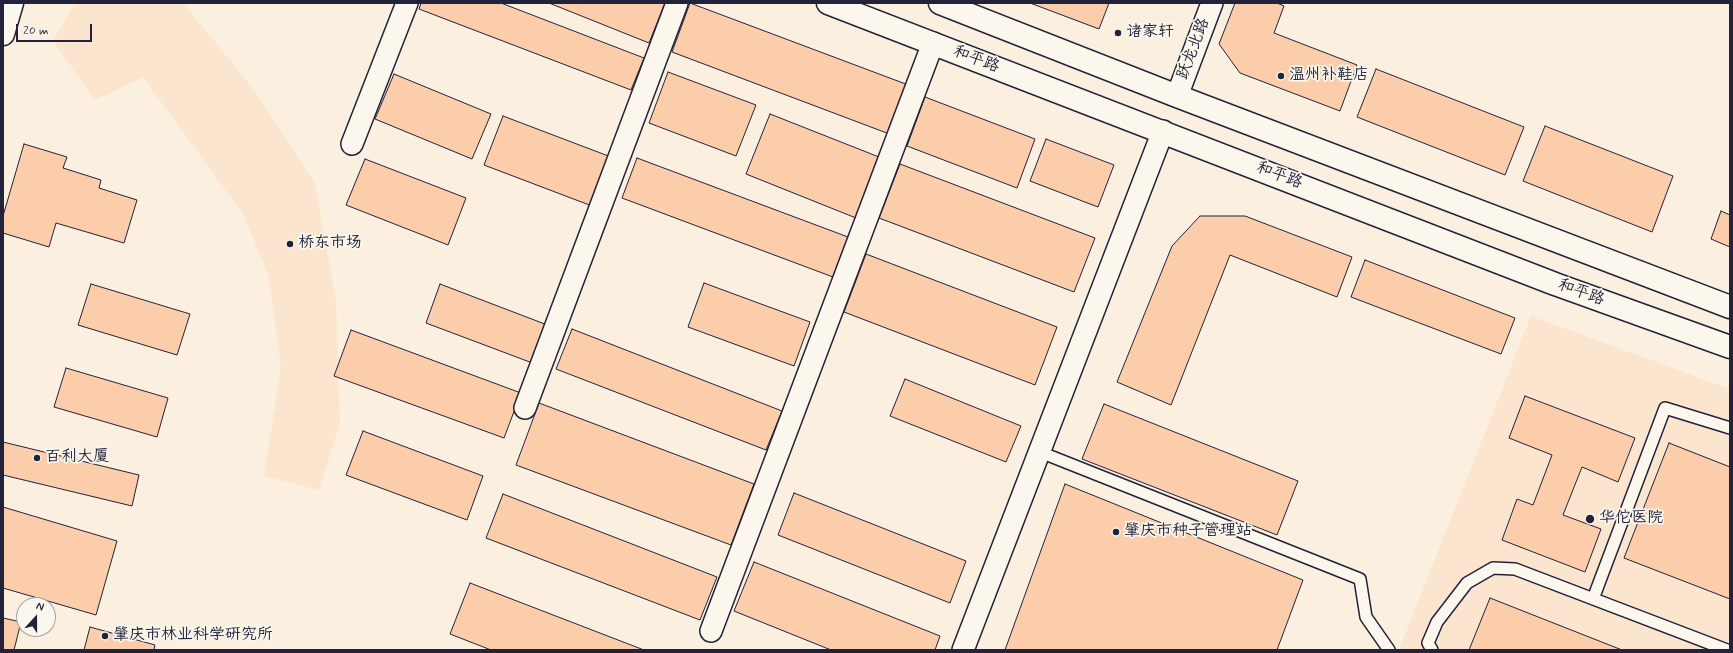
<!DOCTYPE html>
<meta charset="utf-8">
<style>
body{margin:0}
#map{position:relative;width:1733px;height:653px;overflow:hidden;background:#fbefdf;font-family:Mynerve,sans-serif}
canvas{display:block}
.frame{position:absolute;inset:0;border:4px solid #22223b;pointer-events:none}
.north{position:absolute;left:16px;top:597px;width:40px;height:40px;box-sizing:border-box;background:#fbf7ec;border:1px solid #a4a2a5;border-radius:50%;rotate:21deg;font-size:11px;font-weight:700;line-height:16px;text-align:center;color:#22223b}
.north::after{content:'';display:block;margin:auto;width:14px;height:18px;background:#22223b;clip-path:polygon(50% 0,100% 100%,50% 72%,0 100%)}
.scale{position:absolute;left:16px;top:24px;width:76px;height:18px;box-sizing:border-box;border:2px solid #22223b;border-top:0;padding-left:5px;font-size:12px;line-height:14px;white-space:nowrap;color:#22223b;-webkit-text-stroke:3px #fbf7ec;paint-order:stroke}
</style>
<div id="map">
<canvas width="1733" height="653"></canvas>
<div class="frame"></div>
<div class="north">N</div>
<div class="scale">20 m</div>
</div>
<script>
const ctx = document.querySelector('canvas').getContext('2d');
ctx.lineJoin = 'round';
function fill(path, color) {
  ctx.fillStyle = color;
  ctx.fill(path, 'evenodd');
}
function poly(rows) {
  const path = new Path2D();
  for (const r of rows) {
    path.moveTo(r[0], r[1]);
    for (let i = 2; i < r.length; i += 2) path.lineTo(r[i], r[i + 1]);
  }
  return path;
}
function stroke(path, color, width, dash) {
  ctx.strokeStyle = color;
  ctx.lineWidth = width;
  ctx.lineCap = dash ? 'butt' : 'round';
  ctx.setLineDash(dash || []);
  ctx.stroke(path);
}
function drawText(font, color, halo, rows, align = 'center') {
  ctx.font = font + ' Mynerve,"LXGW WenKai TC",sans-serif';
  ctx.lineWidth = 3.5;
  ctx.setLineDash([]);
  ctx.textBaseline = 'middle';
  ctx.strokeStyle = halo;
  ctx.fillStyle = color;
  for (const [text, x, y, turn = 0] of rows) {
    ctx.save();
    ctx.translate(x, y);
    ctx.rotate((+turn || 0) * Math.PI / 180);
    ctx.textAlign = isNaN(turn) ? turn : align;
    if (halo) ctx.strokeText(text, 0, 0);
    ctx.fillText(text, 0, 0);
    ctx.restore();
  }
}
fill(poly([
 [75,3,183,3,255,91,315,183,336,302,340,423,319,490,264,476,281,367,268,274,243,214,143,77,95,100,53,41],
 [1531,316,1730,389,1730,650,1399,650]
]), '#fbe5cf');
const building = poly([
 [421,3,501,3,644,58,631,90,419,9,421,3],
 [549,3,665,3,649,43,549,3],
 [690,3,911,86,892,135,672,52,690,3],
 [1030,3,1109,3,1099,29,1030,3],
 [1235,3,1277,3,1284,6,1274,33,1357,65,1340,111,1240,73,1219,44,1235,3],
 [1376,69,1524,127,1505,175,1357,117,1376,69],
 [668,72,756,105,736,156,649,123,668,72],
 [394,74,491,114,472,159,375,119,394,74],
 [925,97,1035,139,1017,188,907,146,925,97],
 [770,114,879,157,856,218,746,174,770,114],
 [503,116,611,157,592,206,484,165,503,116],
 [1545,126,1673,176,1652,232,1523,181,1545,126],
 [1046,139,1114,165,1098,207,1030,181,1046,139],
 [24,144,67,157,63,168,101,180,99,188,137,200,124,243,56,223,49,247,3,233,3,216,24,144],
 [637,158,848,237,833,277,622,198,637,158],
 [365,159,466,198,448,245,346,205,365,159],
 [900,164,1095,238,1074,292,879,218,900,164],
 [1721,211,1730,215,1730,247,1711,239,1721,211],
 [1200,216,1245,216,1352,257,1337,297,1230,255,1171,405,1117,382,1172,246,1200,216],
 [866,254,1057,327,1035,385,844,312,866,254],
 [1365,260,1515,318,1501,354,1351,297,1365,260],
 [704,283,810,322,794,366,688,327,704,283],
 [91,284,190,314,177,355,78,325,91,284],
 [440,284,550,326,535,364,426,323,440,284],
 [572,329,782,411,766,450,556,369,572,329],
 [351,330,521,393,504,438,334,376,351,330],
 [66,368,168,398,157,437,54,407,66,368],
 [905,379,1021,426,1006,462,890,416,905,379],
 [1525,396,1635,438,1618,482,1582,467,1563,515,1601,529,1585,572,1502,540,1517,499,1533,505,1552,455,1509,438,1525,396],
 [539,403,754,484,731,545,516,465,539,403],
 [1104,404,1298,481,1277,535,1082,459,1104,404],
 [363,431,483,476,467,520,346,475,363,431],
 [3,442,139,475,132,506,3,475,3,442],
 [1669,443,1730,467,1730,599,1624,558,1669,443],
 [1065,484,1303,580,1277,650,1005,650,1065,484],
 [794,493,966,561,950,603,778,535,794,493],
 [503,494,717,577,700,620,486,538,503,494],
 [3,507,117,541,96,615,3,588,3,507],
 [754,562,940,636,935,650,831,650,734,611,754,562],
 [470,583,644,650,491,650,450,634,470,583],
 [1490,598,1622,650,1469,650,1490,598],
 [3,618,21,622,14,650,3,650,3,618],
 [90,627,155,645,154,650,84,650,90,627]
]);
fill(building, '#fbcdaa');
stroke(building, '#22223b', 1);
const service = poly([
 [1040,452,1360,579,1366,617,1389,650],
 [1593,599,1665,408,1730,428],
 [1432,650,1428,643,1437,622,1467,583,1493,568,1515,569,1727,650]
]);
const minor = poly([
 [1177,96,1212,3],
 [352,144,407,3],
 [525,408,677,3],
 [711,631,933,43],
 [963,650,1163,131]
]);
const tertiary = poly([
 [3,34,12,3]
]);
const secondary = poly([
 [828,3,1555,284,1730,347],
 [940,3,1177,96,1730,307]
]);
stroke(service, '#22223b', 14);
stroke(minor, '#22223b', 24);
stroke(tertiary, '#22223b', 25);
stroke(secondary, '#22223b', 25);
stroke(service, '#fbf7ec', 11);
stroke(minor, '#fbf7ec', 21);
stroke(tertiary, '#fbf7ec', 22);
stroke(secondary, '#fbf7ec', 22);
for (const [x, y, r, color] of [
 [1118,33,4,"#22223b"],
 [1281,76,4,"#22223b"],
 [290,244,4,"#22223b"],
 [37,458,4,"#22223b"],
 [1590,519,5,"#22223b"],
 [1116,532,4,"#22223b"],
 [105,636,4,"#22223b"]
]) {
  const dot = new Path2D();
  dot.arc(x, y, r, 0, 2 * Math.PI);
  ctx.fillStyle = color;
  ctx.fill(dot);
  stroke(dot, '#fbf7ec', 1.5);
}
drawText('16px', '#22223b', '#fbf7ec', [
 ["诸家轩",1126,33],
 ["温州补鞋店",1289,76],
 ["桥东市场",298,244],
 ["百利大厦",45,458],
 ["华佗医院",1599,519],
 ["肇庆市种子管理站",1124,532],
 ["肇庆市林业科学研究所",113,636]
], 'left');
drawText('16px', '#22223b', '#fbf7ec', [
 ["跃龙北路",1194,49,-69],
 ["和平路",976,60,21],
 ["和平路",1279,176,21],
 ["和平路",1581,293,20]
]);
</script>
